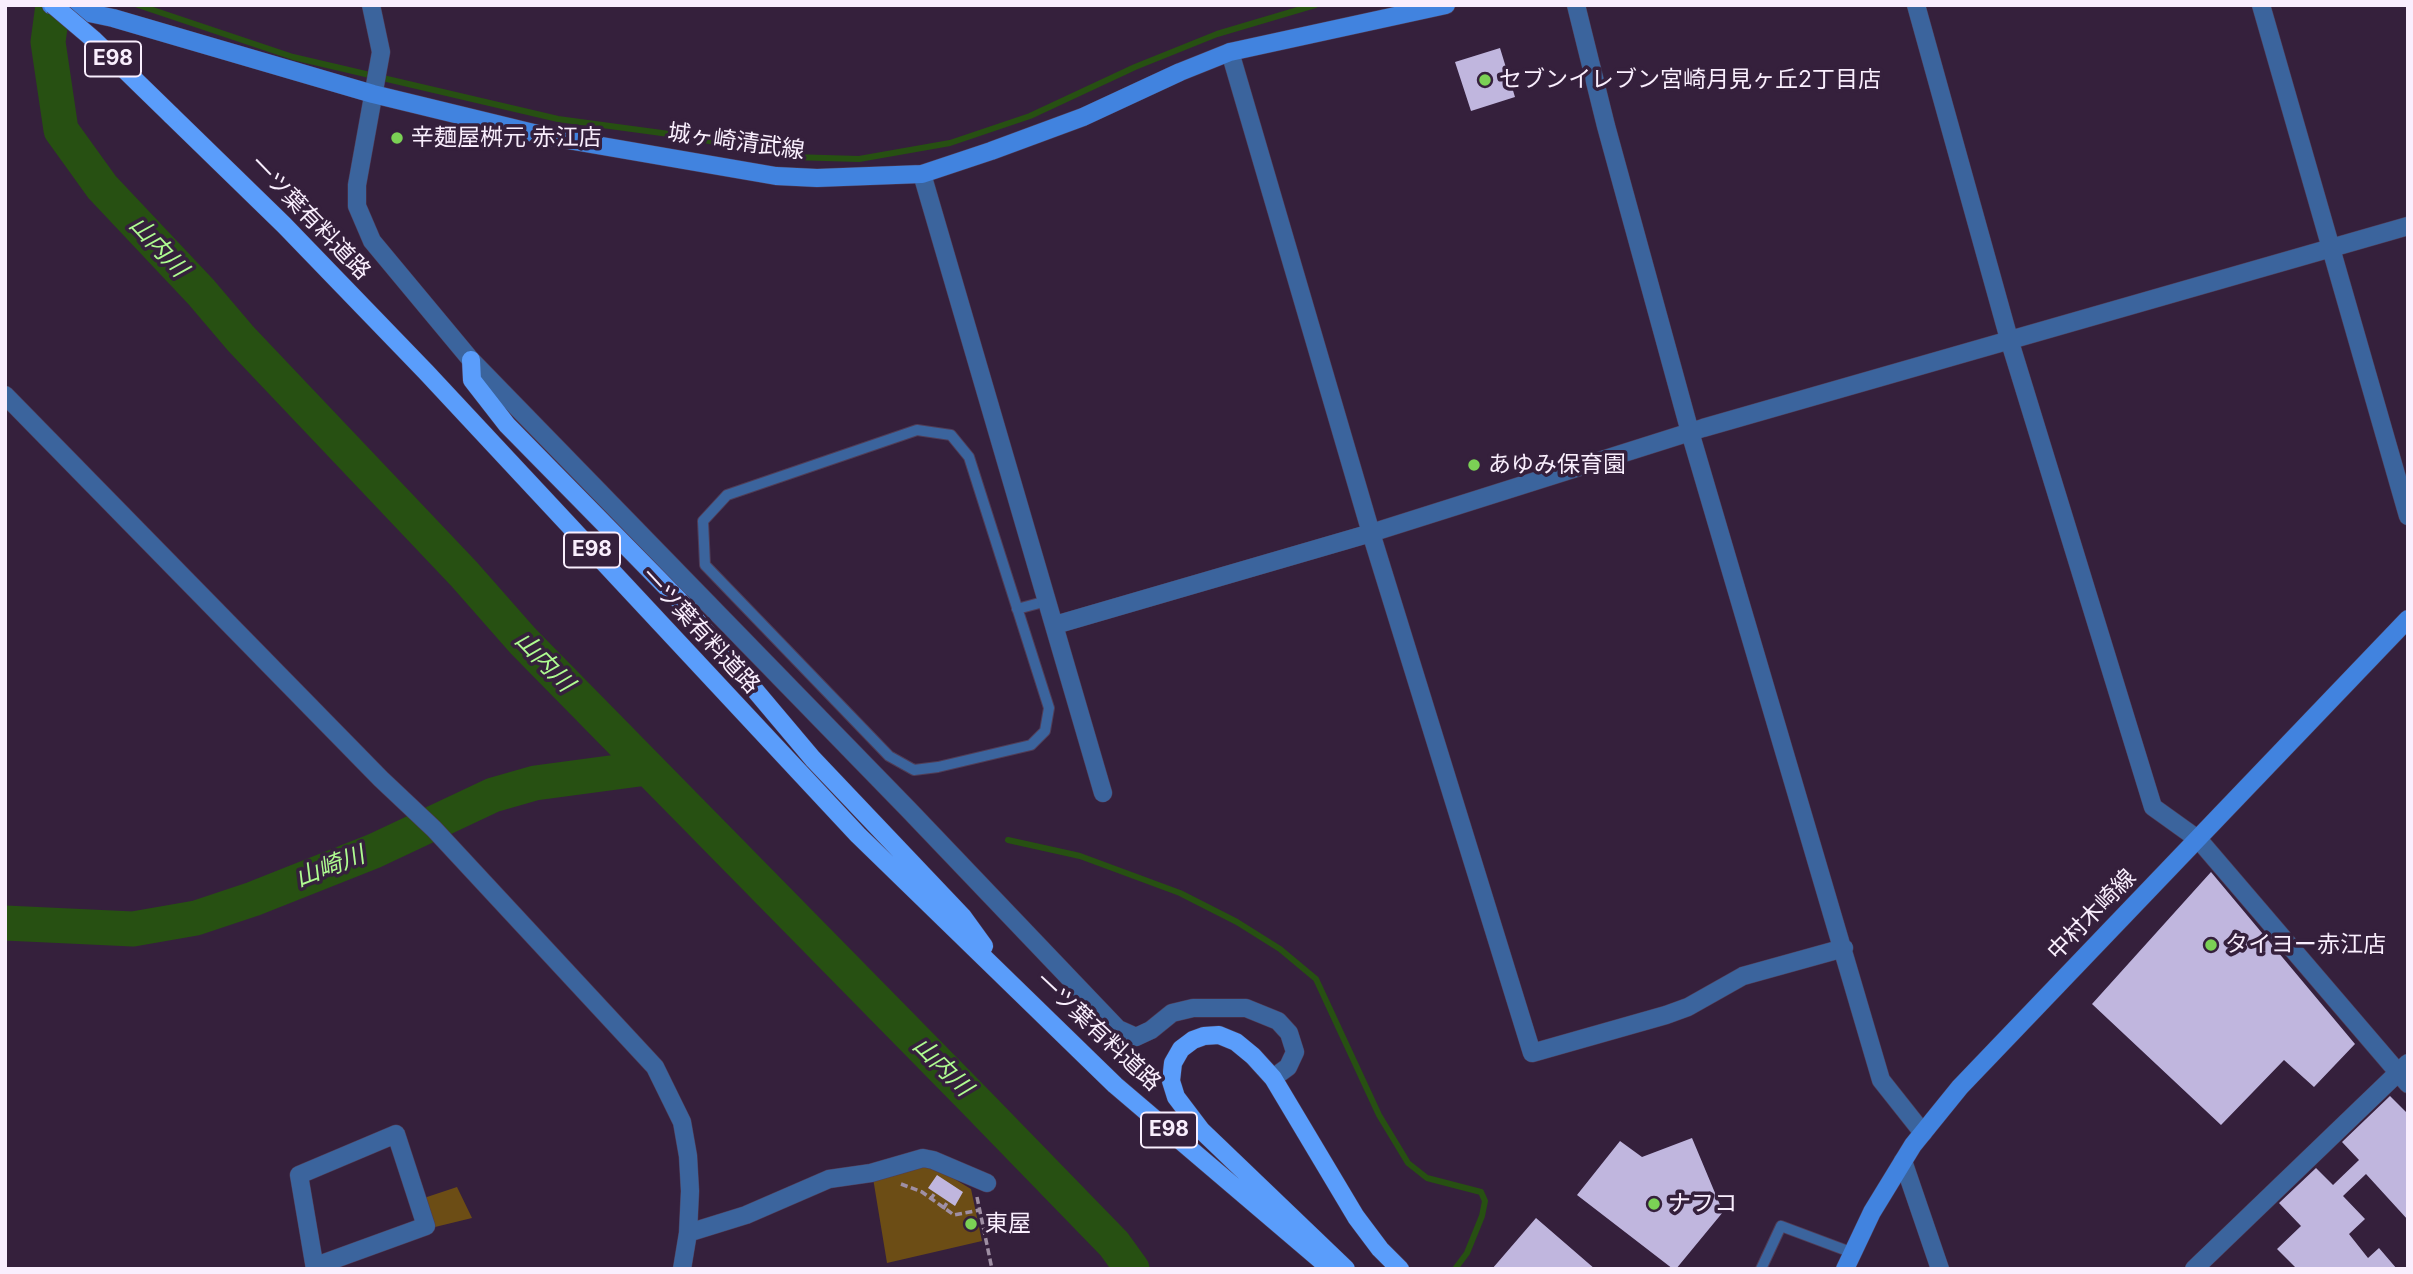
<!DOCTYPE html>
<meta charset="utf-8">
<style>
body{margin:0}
#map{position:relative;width:2413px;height:1274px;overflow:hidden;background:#35203c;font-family:Inter,sans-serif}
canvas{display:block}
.frame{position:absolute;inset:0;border:7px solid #f9eefd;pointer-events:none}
</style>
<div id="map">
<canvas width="2413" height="1274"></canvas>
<div class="frame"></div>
</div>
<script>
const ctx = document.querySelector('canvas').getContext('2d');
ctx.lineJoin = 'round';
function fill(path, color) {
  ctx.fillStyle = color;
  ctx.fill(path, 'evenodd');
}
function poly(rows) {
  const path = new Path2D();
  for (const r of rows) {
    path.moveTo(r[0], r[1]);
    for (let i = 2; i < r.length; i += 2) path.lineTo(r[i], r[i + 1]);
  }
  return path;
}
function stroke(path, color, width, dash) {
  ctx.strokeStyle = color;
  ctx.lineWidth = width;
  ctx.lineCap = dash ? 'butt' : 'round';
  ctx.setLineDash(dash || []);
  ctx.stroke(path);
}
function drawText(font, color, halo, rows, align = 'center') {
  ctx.font = font + ' Inter,"Noto Sans JP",sans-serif';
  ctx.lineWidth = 7;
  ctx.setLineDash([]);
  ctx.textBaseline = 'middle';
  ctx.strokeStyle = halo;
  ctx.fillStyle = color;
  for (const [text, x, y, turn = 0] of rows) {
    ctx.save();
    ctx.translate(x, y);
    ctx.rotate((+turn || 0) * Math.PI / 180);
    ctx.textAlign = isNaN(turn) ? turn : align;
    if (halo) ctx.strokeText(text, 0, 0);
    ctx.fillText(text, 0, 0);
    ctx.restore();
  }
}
fill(poly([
 [926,1164,936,1168,971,1189,982,1241,887,1263,873,1178],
 [457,1187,472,1218,435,1227,424,1198]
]), '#6c4d15');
stroke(poly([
 [138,5,293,57,558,119,684,136,791,157,859,159,950,143,1030,116,1135,67,1217,34,1315,5],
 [1008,840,1080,856,1180,893,1237,922,1280,949,1316,979,1379,1115,1408,1163,1427,1178,1481,1192,1485,1201,1482,1216,1467,1253,1455,1269]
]), '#275012', 6);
stroke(poly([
 [53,5,48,42,61,130,102,187,201,292,241,339,464,574,523,641,977,1103,1114,1244,1132,1269],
 [5,923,133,929,196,918,253,899,374,851,493,795,535,783,647,768]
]), '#275012', 35);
fill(poly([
 [1500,48,1515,97,1471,111,1455,62],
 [2211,872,2355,1044,2314,1087,2284,1060,2221,1125,2092,1004],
 [2390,1096,2408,1114,2408,1220,2366,1174,2343,1196,2365,1219,2349,1234,2368,1258,2379,1248,2397,1269,2297,1269,2277,1249,2301,1226,2279,1203,2316,1168,2333,1185,2359,1160,2342,1142],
 [1692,1138,1723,1212,1676,1269,1673,1269,1577,1195,1620,1141,1642,1157],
 [937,1175,963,1192,955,1206,928,1188],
 [1536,1218,1595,1269,1492,1269]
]), '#c0b6de');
const service = poly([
 [917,430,951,435,969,457,1049,708,1045,731,1031,745,938,767,914,770,889,756,705,565,703,521,727,495,917,430],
 [1017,609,1047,601],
 [1761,1269,1781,1226,1853,1253]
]);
const minor = poly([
 [371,5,381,52,357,185,357,206,372,241,471,360,908,809,1118,1029,1136,1037,1151,1030,1172,1013,1193,1008,1246,1008,1278,1021,1289,1033,1295,1052,1288,1067,1273,1078],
 [1576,5,1606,126,1690,432,1881,1080,1923,1133],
 [1916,5,2009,339,2153,807,2199,840,2408,1084],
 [2261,5,2408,516],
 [1230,52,1371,533,1532,1053,1666,1015,1688,1007,1743,976,1844,948],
 [922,174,1103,793],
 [5,395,381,779,434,829,655,1067,682,1122,688,1156,690,1191,688,1233,682,1269],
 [1055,625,1371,533,1703,428,2408,226],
 [1903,1161,1940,1269],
 [688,1233,746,1215,829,1179,871,1173,923,1158,933,1160,987,1183],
 [315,1269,299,1175,396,1134,426,1226,316,1266],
 [2194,1269,2408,1063]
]);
const secondary = poly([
 [51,5,113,18,373,94,550,137,776,176,817,178,922,174,991,151,1083,117,1180,72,1230,52,1446,5],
 [1845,1269,1872,1212,1913,1145,1960,1087,2408,619]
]);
const primary = poly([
 [171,115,284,225,426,372,858,835,1115,1085,1331,1269],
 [471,360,472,380,507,425,679,600,813,759,963,917,984,946],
 [1346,1269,1201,1130,1176,1097,1171,1081,1173,1063,1181,1049,1193,1040,1204,1036,1219,1035,1236,1042,1253,1056,1273,1078,1356,1217,1380,1249,1400,1269]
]);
stroke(service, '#503d57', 12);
stroke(minor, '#503d57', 19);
stroke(secondary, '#503d57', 19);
stroke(primary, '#503d57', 19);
stroke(poly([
 [901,1184,922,1192,954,1215,980,1210],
 [977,1197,992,1269],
 [930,1200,935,1193],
 [943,1209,948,1201]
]), '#9f8fa4', 3.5, [7, 3.5]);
stroke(service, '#3b649d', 10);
stroke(minor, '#3b649d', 18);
stroke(secondary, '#4183df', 18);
stroke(primary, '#5a9dfb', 18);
const primaryBridge = poly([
 [53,5,93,39,171,115]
]);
stroke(primaryBridge, '#503d57', 19, []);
stroke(primaryBridge, '#5a9dfb', 18);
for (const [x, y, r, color] of [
 [1485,80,7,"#7bd155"],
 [397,138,7,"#7bd155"],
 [1474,465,7,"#7bd155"],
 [2211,945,7,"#7bd155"],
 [1654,1204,7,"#7bd155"],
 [971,1224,7,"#7bd155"]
]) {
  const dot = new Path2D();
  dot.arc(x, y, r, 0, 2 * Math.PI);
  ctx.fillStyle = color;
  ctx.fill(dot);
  stroke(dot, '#35203c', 2.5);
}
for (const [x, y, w] of [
 [113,59,56],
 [592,550,56],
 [1169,1130,56]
]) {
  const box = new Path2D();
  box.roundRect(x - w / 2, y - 17.5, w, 35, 5);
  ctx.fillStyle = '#35203c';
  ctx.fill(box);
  stroke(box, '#f9eefd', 2);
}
drawText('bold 21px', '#f9eefd', null, [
 ["E98",113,59],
 ["E98",592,550],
 ["E98",1169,1130]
]);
drawText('23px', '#f9eefd', '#35203c', [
 ["セブンイレブン宮崎月見ヶ丘2丁目店",1499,80],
 ["辛麺屋桝元 赤江店",411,138],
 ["あゆみ保育園",1488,465],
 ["タイヨー赤江店",2225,945],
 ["ナフコ",1668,1204],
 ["東屋",985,1224]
], 'left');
drawText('23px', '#f9eefd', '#35203c', [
 ["城ヶ崎清武線",736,142,8],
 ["一ツ葉有料道路",310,218,46],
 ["一ツ葉有料道路",700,631,47],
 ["中村木崎線",2092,915,-46],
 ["一ツ葉有料道路",1098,1032,43]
]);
drawText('italic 24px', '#affc91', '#35203c', [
 ["山内川",158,247,47],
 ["山内川",544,662,46],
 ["山崎川",330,867,-21],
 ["山内川",942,1067,45]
]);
</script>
